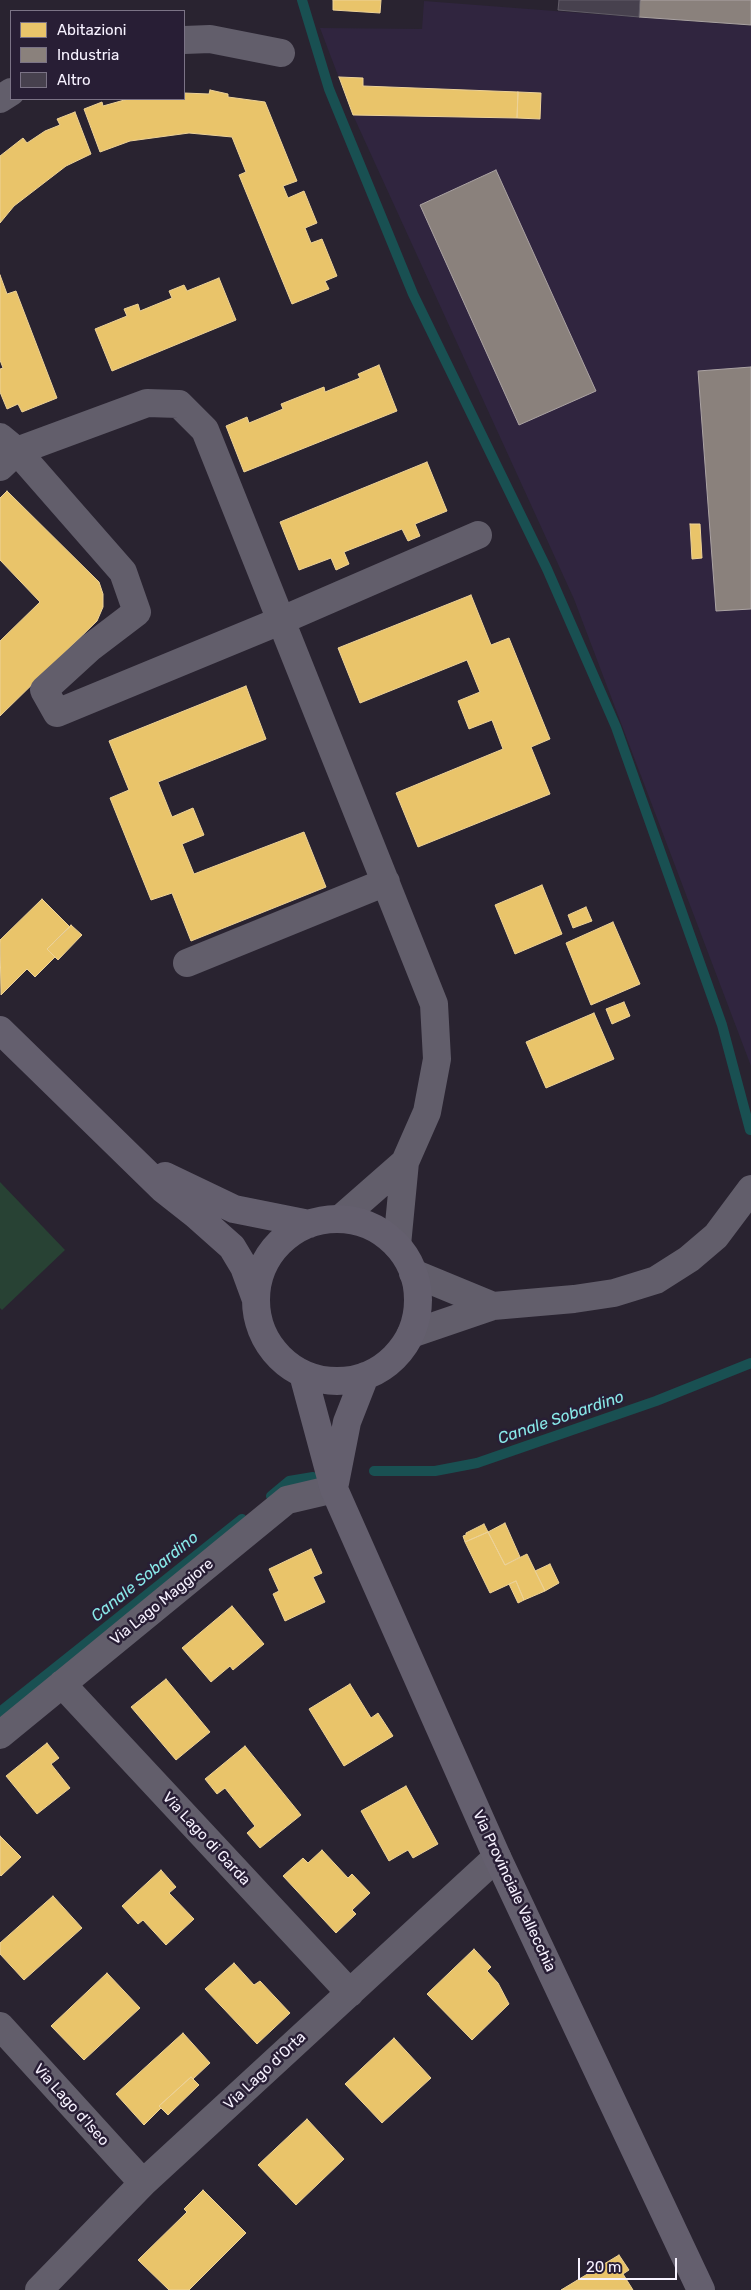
<!DOCTYPE html>
<style>
body{margin:0}
#map{position:relative;width:751px;height:2290px;overflow:hidden;background:#292330;font-family:Rubik,sans-serif}
canvas{display:block}
.legend{position:absolute;left:10px;top:10px;width:175px;height:90px;box-sizing:border-box;background:#281e35;border:1px solid #7b7386;margin:0;padding:6px 9px;list-style:none;font-size:15px;color:#f7f2ff}
.legend li{display:flex;align-items:center;gap:10px;height:25px}
.legend b{width:25px;border:1px solid #7b7386}
.scale{position:absolute;left:578px;top:2258px;width:99px;height:22px;box-sizing:border-box;border:2px solid #f7f2ff;border-top:0;padding-left:6px;font-size:15px;line-height:18px;white-space:nowrap;color:#f7f2ff;-webkit-text-stroke:4px #281e35;paint-order:stroke}
</style>
<div id="map">
<canvas width="751" height="2290"></canvas>
<ul class="legend">
<li><b style="height:14px;background:#e9c46a"></b>Abitazioni</li>
<li><b style="height:14px;background:#8a817c"></b>Industria</li>
<li><b style="height:14px;background:#47414e"></b>Altro</li>
</ul>
<div class="scale">20 m</div>
</div>
<script>
const ctx = document.querySelector('canvas').getContext('2d');
ctx.lineJoin = 'round';
function fill(path, color) {
  ctx.fillStyle = color;
  ctx.fill(path, 'evenodd');
}
function poly(rows) {
  const path = new Path2D();
  for (const r of rows) {
    if (r.length === 3) {
      path.moveTo(r[0] + r[2], r[1]);
      path.arc(r[0], r[1], r[2], 0, 2 * Math.PI);
      continue;
    }
    path.moveTo(r[0], r[1]);
    for (let i = 2; i < r.length; i += 2) path.lineTo(r[i], r[i + 1]);
  }
  return path;
}
function stroke(path, color, width, dash) {
  ctx.strokeStyle = color;
  ctx.lineWidth = width;
  ctx.lineCap = dash ? 'butt' : 'round';
  ctx.setLineDash(dash || []);
  ctx.stroke(path);
}
function drawText(font, color, halo, rows, align = 'center') {
  ctx.font = font + ' Rubik,sans-serif';
  ctx.lineWidth = 5;
  ctx.setLineDash([]);
  ctx.textBaseline = 'middle';
  ctx.strokeStyle = halo;
  ctx.fillStyle = color;
  for (const [text, x, y, turn = 0] of rows) {
    ctx.save();
    ctx.translate(x, y);
    ctx.rotate((+turn || 0) * Math.PI / 180);
    ctx.textAlign = isNaN(turn) ? turn : align;
    if (halo) ctx.strokeText(text, 0, 0);
    ctx.fillText(text, 0, 0);
    ctx.restore();
  }
}
fill(poly([
 [424,1,751,26,751,1066,574,599,353,115,320,28,422,29]
]), '#30253f');
fill(poly([
 [0,1182,65,1250,2,1310,0,1308]
]), '#284234');
const homes = poly([
 [333,0,381,0,380,13,333,10,333,0],
 [339,77,363,78,363,86,518,92,517,118,353,115,339,77],
 [210,90,228,94,228,97,265,102,297,181,283,186,288,198,304,191,317,223,305,228,311,243,322,239,337,276,325,281,329,289,292,304,239,175,246,172,232,137,189,133,130,141,100,152,84,109,102,102,103,106,128,99,184,99,184,93,209,94,210,90],
 [518,92,541,93,540,119,517,118,518,92],
 [75,112,91,154,66,166,14,206,0,223,0,156,23,138,27,143,45,131,60,125,57,119,75,112],
 [0,275,7,294,16,291,57,398,22,412,18,404,7,409,0,392,0,369,3,368,0,360,0,275],
 [219,278,236,320,112,371,95,329,127,316,124,309,138,304,140,311,172,298,169,291,184,285,187,291,219,278],
 [379,365,397,411,244,472,226,426,247,417,249,423,283,409,281,404,324,387,325,392,360,378,358,374,379,365],
 [427,462,447,511,415,524,420,536,408,541,402,529,344,552,349,564,336,570,331,558,299,570,280,522,427,462],
 [7,491,99,582,103,594,103,607,97,621,0,716,0,641,40,602,0,560,0,498,7,491],
 [690,524,700,524,702,558,692,559,690,524],
 [471,595,491,645,509,638,550,739,531,747,550,794,418,847,396,793,503,749,492,720,469,729,458,701,480,692,467,660,360,703,338,648,471,595],
 [246,686,266,739,158,782,172,817,193,808,204,835,182,844,194,874,304,832,326,887,191,941,172,893,151,900,110,798,129,790,109,741,246,686],
 [542,885,562,934,515,954,495,905,542,885],
 [42,899,70,927,47,949,55,957,35,977,27,969,1,995,0,940,42,899],
 [586,907,592,921,573,928,568,915,586,907],
 [613,922,640,984,591,1005,566,943,613,922],
 [71,925,82,935,58,960,47,949,71,925],
 [624,1002,630,1016,612,1024,606,1009,624,1002],
 [594,1013,614,1059,546,1088,526,1042,594,1013],
 [505,1523,520,1557,505,1565,488,1532,505,1523],
 [484,1524,488,1532,465,1542,463,1536,466,1535,466,1533,484,1524],
 [488,1532,505,1565,527,1554,545,1591,524,1600,516,1581,490,1593,465,1542,488,1532],
 [311,1549,322,1573,313,1577,325,1602,285,1621,273,1594,279,1591,269,1569,311,1549],
 [550,1564,559,1583,545,1591,535,1571,550,1564],
 [516,1581,524,1600,518,1603,509,1584,516,1581],
 [232,1606,264,1644,233,1670,230,1666,211,1682,182,1648,232,1606],
 [166,1679,210,1732,176,1760,131,1707,166,1679],
 [350,1684,371,1718,378,1713,393,1736,344,1766,309,1709,350,1684],
 [47,1743,59,1758,51,1764,70,1788,37,1814,6,1776,47,1743],
 [245,1746,301,1815,260,1848,247,1833,255,1826,225,1788,217,1794,205,1779,245,1746],
 [406,1786,438,1844,413,1858,408,1850,389,1861,361,1811,406,1786],
 [0,1836,21,1857,1,1876,0,1875,0,1836],
 [322,1850,348,1878,352,1874,370,1893,352,1910,356,1914,336,1933,283,1876,303,1858,308,1863,322,1850],
 [161,1870,176,1887,169,1893,194,1919,166,1945,143,1920,138,1924,122,1906,161,1870],
 [53,1896,82,1928,24,1980,0,1954,0,1943,53,1896],
 [474,1949,491,1967,487,1971,498,1983,509,2004,472,2040,427,1994,474,1949],
 [234,1963,254,1985,260,1981,290,2013,257,2044,205,1989,234,1963],
 [107,1973,140,2008,84,2060,51,2026,107,1973],
 [183,2033,210,2063,193,2079,191,2077,159,2106,161,2108,144,2125,116,2094,183,2033],
 [394,2038,431,2078,382,2123,345,2084,394,2038],
 [191,2077,199,2085,168,2115,159,2106,191,2077],
 [307,2119,344,2159,296,2205,258,2165,307,2119],
 [203,2190,246,2233,189,2290,169,2290,138,2260,187,2212,184,2209,203,2190],
 [619,2255,629,2270,623,2274,633,2290,561,2290,619,2255]
]);
fill(homes, '#e9c46a');
stroke(homes, '#edd297', 1);
const industry = poly([
 [640,0,751,0,751,25,639,17,640,0],
 [496,170,596,391,519,425,420,205,496,170],
 [751,367,751,609,716,611,698,371,751,367]
]);
fill(industry, '#8a817c');
stroke(industry, '#aba3a3', 1);
stroke(poly([
 [302,0,329,89,413,294,547,569,616,727,722,1025,750,1130],
 [374,1471,435,1471,477,1463,656,1401,751,1363],
 [271,1496,289,1481,313,1477],
 [0,1712,242,1519]
]), '#195052', 10);
const building = poly([
 [559,0,640,0,639,17,558,10,559,0]
]);
fill(building, '#47414e');
stroke(building, '#625d68', 1);
stroke(poly([
 [184,40,210,39,281,53],
 [0,99,11,92],
 [0,437,17,451,123,572,137,612,91,647,44,690,57,713,280,621,478,535],
 [0,467,17,451,147,403,179,404,205,430,434,1004,437,1059,427,1112,405,1162,397,1245],
 [187,963,386,882],
 [340,1219,405,1162],
 [413,1273,493,1306],
 [411,1334,493,1306,574,1299,614,1293,656,1280,689,1259,716,1236,751,1189],
 [62,1684,350,1993],
 [0,1735,287,1500,334,1489],
 [0,2026,143,2183],
 [39,2290,143,2183,497,1857]
]), '#625e6b', 28);
stroke(poly([
 [0,1030,163,1189,196,1215,232,1247,244,1267,255,1297],
 [165,1176,234,1209,309,1224],
 [337,1300,81],
 [303,1374,334,1489,497,1857,701,2290],
 [335,1483,347,1422,365,1376]
]), '#645f6e', 28);
drawText('15px', '#f7f2ff', '#281e35', [
 ["Via Lago Maggiore",162,1602,-39],
 ["Via Lago di Garda",206,1839,47],
 ["Via Provinciale Vallecchia",514,1891,65],
 ["Via Lago d'Orta",265,2071,-43],
 ["Via Lago d'Iseo",71,2105,48]
]);
drawText('italic 16px', '#88e8e8', '#281e35', [
 ["Canale Sobardino",561,1418,-19],
 ["Canale Sobardino",145,1577,-39]
]);
</script>
